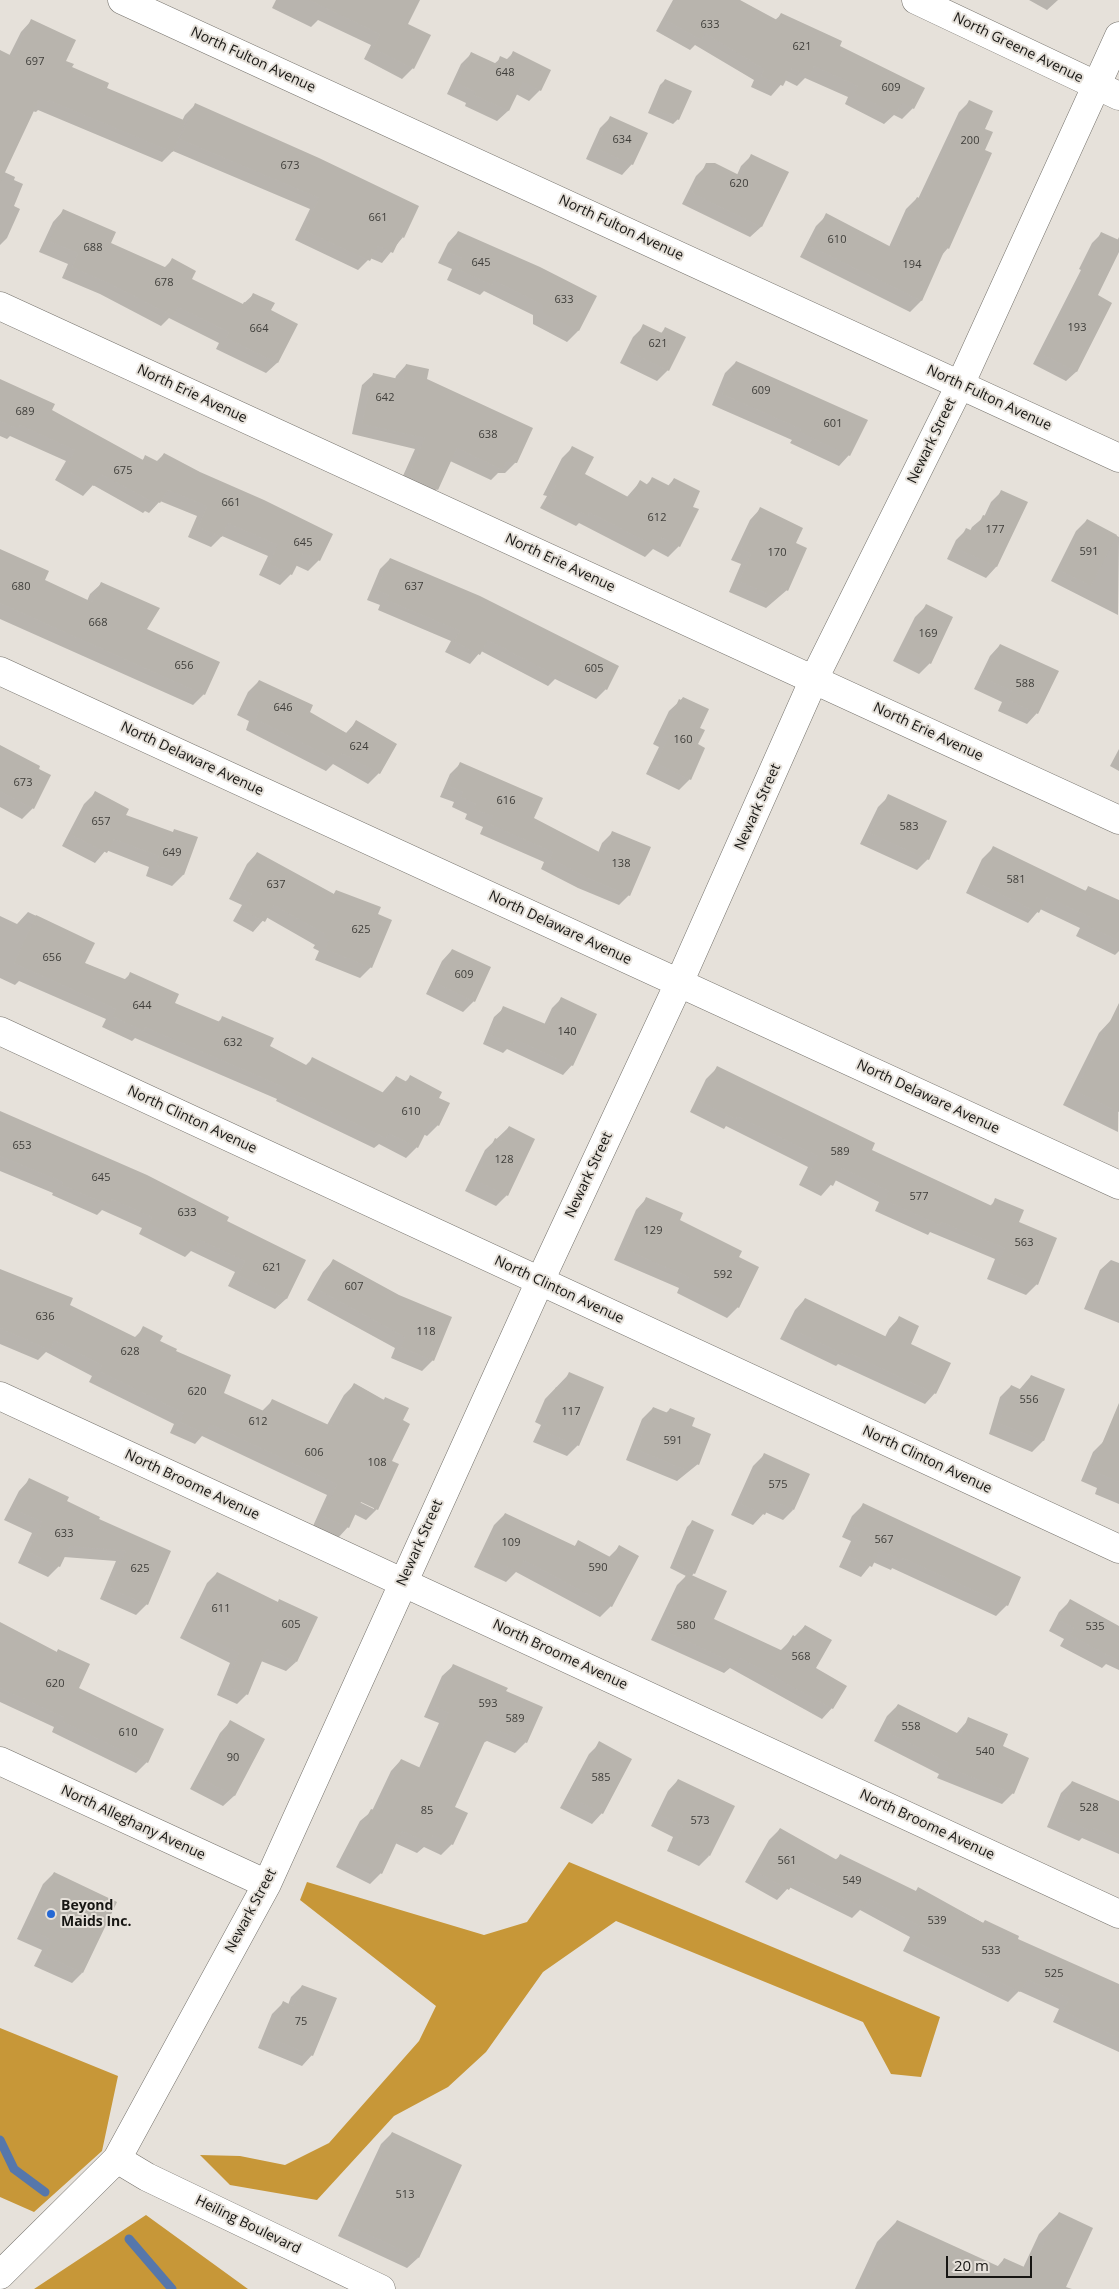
<!DOCTYPE html>
<style>
body{margin:0}
#map{position:relative;width:1119px;height:2289px;overflow:hidden;background:#e6e1da;font-family:"Open Sans",sans-serif}
canvas{display:block}
.scale{position:absolute;left:946px;top:2256px;width:86px;height:22px;box-sizing:border-box;border:2px solid #171613;border-top:0;padding-left:6px;font-size:15px;line-height:18px;white-space:nowrap;color:#171613;-webkit-text-stroke:4px #e6e1da;paint-order:stroke}
</style>
<div id="map">
<canvas width="1119" height="2289"></canvas>
<div class="scale">20 m</div>
</div>
<script>
const ctx = document.querySelector('canvas').getContext('2d');
ctx.lineJoin = 'round';
function fill(path, color) {
  ctx.fillStyle = color;
  ctx.fill(path, 'evenodd');
}
function poly(rows) {
  const path = new Path2D();
  for (const r of rows) {
    path.moveTo(r[0], r[1]);
    for (let i = 2; i < r.length; i += 2) path.lineTo(r[i], r[i + 1]);
  }
  return path;
}
function stroke(path, color, width, dash) {
  ctx.strokeStyle = color;
  ctx.lineWidth = width;
  ctx.lineCap = dash ? 'butt' : 'round';
  ctx.setLineDash(dash || []);
  ctx.stroke(path);
}
function drawText(font, color, halo, rows, align = 'center') {
  ctx.font = font + ' "Open Sans",sans-serif';
  ctx.lineWidth = 4;
  ctx.setLineDash([]);
  ctx.textBaseline = 'middle';
  ctx.strokeStyle = halo;
  ctx.fillStyle = color;
  for (const [text, x, y, turn = 0] of rows) {
    ctx.save();
    ctx.translate(x, y);
    ctx.rotate((+turn || 0) * Math.PI / 180);
    ctx.textAlign = isNaN(turn) ? turn : align;
    if (halo) ctx.strokeText(text, 0, 0);
    ctx.fillText(text, 0, 0);
    ctx.restore();
  }
}
fill(poly([
 [569,1862,940,2017,921,2077,891,2074,863,2022,616,1921,543,1972,486,2052,448,2087,394,2116,317,2200,230,2185,200,2155,240,2156,285,2165,329,2143,419,2041,436,2006,300,1900,307,1882,484,1935,527,1922],
 [0,2028,118,2076,102,2151,34,2212,0,2197],
 [146,2215,248,2289,34,2289]
]), '#c79738');
fill(poly([
 [276,0,411,0,406,24,413,68,402,79,364,59,371,45,318,20,311,27,272,8],
 [673,0,739,0,775,20,781,15,838,46,913,108,902,119,894,115,884,124,845,104,848,97,805,78,797,86,785,80,771,96,751,87,754,80,695,45,690,50,656,31],
 [1029,0,1058,0,1047,10],
 [31,21,71,68,105,89,182,121,185,115,195,105,403,237,382,263,370,258,358,270,295,240,310,209,173,151,162,162,38,110,36,112,32,111,0,137,0,74,21,32],
 [472,53,494,64,501,58,506,60,513,53,540,90,529,101,516,94,508,111,497,121,465,106,466,103,447,94,461,64],
 [665,80,678,119,673,124,648,113,660,85],
 [970,101,983,130,948,248,941,256,921,301,910,312,800,257,816,226,827,215,889,247,906,209,917,198,918,199,959,112],
 [611,117,632,164,622,175,586,159,600,128],
 [751,156,787,173,761,227,750,237,682,204,696,176,707,165,737,175,741,166],
 [0,170,15,177,14,180,23,184,14,206,20,209,7,238,0,245],
 [63,211,110,244,164,268,172,260,190,280,242,305,254,294,270,311,296,324,277,363,266,373,216,349,219,343,169,318,161,326,100,294,62,278,68,264,39,252,53,222],
 [458,232,595,296,578,331,567,342,533,324,533,315,484,291,480,295,447,280,452,269,438,263,448,243],
 [1102,233,1117,241,1119,237,1119,249,1096,296,1110,303,1076,372,1066,381,1033,364,1081,270,1079,269,1092,243],
 [644,326,660,334,666,328,668,370,657,381,620,363,633,337],
 [736,362,849,455,839,466,790,443,792,440,712,405,725,373],
 [406,365,426,380,516,462,505,473,498,473,491,480,450,461,437,489,426,500,398,487,415,449,352,434,362,385,373,375,395,379,396,376],
 [0,380,50,411,141,461,146,457,156,462,164,454,199,473,331,534,319,560,308,571,295,565,291,574,280,585,259,575,268,556,222,536,211,547,188,537,197,516,160,501,149,513,145,511,143,513,93,485,83,496,55,480,66,461,10,436,7,439,0,436],
 [572,448,583,475,626,498,640,482,646,485,652,479,667,487,674,479,691,507,679,546,668,557,653,549,645,557,579,523,576,526,540,508,547,496,543,495,562,458],
 [1002,491,1026,503,996,567,986,578,947,559,956,540,966,530,970,531,972,527,984,517,991,502],
 [760,509,795,544,787,590,766,608,729,592,741,564,731,560,750,520],
 [1087,520,1119,537,1118,615,1051,581,1076,531],
 [0,554,43,581,87,601,90,594,101,584,204,694,193,705,0,619],
 [390,559,606,689,596,699,555,679,548,686,481,651,470,664,445,652,451,641,378,610,380,605,367,600,380,569],
 [926,606,930,663,919,674,893,661,915,617],
 [1000,645,1037,713,1027,724,998,711,1002,702,974,689,990,656],
 [259,681,308,713,346,733,356,722,379,773,368,784,333,764,326,771,246,730,249,721,237,715,248,692],
 [683,698,699,729,690,779,679,790,646,774,659,747,653,744,669,711],
 [0,747,33,808,22,819,0,807],
 [1119,749,1119,771,1110,766],
 [460,764,533,819,598,853,602,843,612,833,629,895,619,905,578,888,541,869,544,862,480,834,483,827,465,819,467,814,452,807,454,802,440,797,450,774],
 [95,793,124,815,172,833,175,830,197,838,183,875,172,886,146,876,149,867,106,850,95,863,62,846,84,804],
 [889,796,928,859,917,870,860,844,878,807],
 [993,848,1084,892,1089,887,1119,901,1119,951,1115,955,1076,936,1080,928,1040,909,1028,923,966,893,982,859],
 [257,853,333,895,336,891,376,915,371,967,360,978,315,960,319,951,313,948,315,945,266,917,253,932,233,921,242,905,229,899,247,864],
 [28,912,93,943,84,963,124,980,131,973,174,1004,218,1022,223,1017,268,1047,305,1066,312,1059,382,1093,396,1077,405,1082,410,1077,437,1098,438,1125,427,1136,423,1134,417,1147,406,1158,379,1144,374,1148,276,1101,277,1099,135,1038,132,1041,102,1027,106,1019,19,981,15,985,0,978,0,916,17,924],
 [452,950,474,1001,463,1012,426,994,442,961],
 [561,999,572,1065,563,1075,507,1049,503,1053,483,1044,494,1017,504,1008,544,1025,552,1008],
 [1112,1019,1119,1023,1118,1132,1063,1105,1099,1033],
 [717,1068,870,1150,990,1206,996,1200,1017,1223,1037,1284,1026,1295,987,1279,995,1259,930,1232,928,1235,875,1211,879,1202,835,1180,821,1196,799,1185,808,1167,726,1126,724,1129,690,1112,706,1079],
 [0,1113,304,1261,286,1299,275,1309,228,1286,235,1272,191,1251,185,1257,139,1234,142,1228,102,1210,97,1215,52,1195,53,1193,0,1171],
 [509,1127,507,1195,496,1206,465,1191,485,1150],
 [646,1199,737,1258,738,1307,727,1318,677,1293,679,1288,614,1260,636,1210],
 [1111,1260,1119,1263,1119,1323,1084,1309,1100,1270],
 [333,1261,433,1360,422,1371,391,1358,395,1348,307,1300,323,1272],
 [0,1270,71,1298,68,1305,134,1338,144,1328,222,1393,261,1412,272,1401,327,1425,344,1395,355,1384,383,1400,386,1398,401,1421,377,1509,366,1520,354,1514,348,1527,338,1538,313,1526,327,1495,202,1436,195,1444,170,1433,174,1424,89,1382,92,1376,46,1352,38,1360,0,1344],
 [356,1498,374,1507,374,1509,355,1500],
 [805,1299,885,1337,889,1329,899,1318,909,1345,935,1393,925,1404,838,1364,836,1366,780,1339,795,1310],
 [570,1373,578,1445,567,1456,533,1442,541,1425,535,1422,545,1399],
 [1031,1376,1064,1390,1043,1441,1032,1452,989,1434,1000,1397,1011,1386,1019,1390],
 [653,1408,666,1413,670,1409,698,1464,677,1481,626,1460,642,1419],
 [1103,1442,1119,1448,1119,1504,1095,1494,1097,1488,1081,1481,1093,1452],
 [764,1455,793,1510,783,1520,765,1512,753,1525,731,1515,753,1466],
 [29,1480,97,1520,170,1552,147,1604,136,1615,100,1599,116,1561,64,1557,59,1566,48,1577,18,1563,32,1533,4,1520,19,1491],
 [863,1505,1007,1605,996,1616,892,1568,891,1570,873,1562,861,1577,839,1567,851,1541,842,1537,852,1516],
 [505,1514,574,1547,578,1542,608,1558,619,1547,611,1606,600,1617,516,1572,506,1582,474,1567,494,1525],
 [692,1522,694,1573,691,1577,712,1619,780,1651,805,1626,814,1669,832,1708,822,1719,730,1668,724,1673,651,1640,677,1585,686,1576,670,1568,687,1527],
 [217,1573,277,1603,279,1601,296,1662,286,1671,261,1661,247,1694,237,1704,217,1695,230,1663,180,1638,207,1583],
 [1070,1601,1119,1627,1119,1670,1106,1664,1102,1668,1060,1646,1064,1639,1049,1631,1059,1612],
 [0,1624,56,1653,58,1650,77,1689,147,1762,136,1773,52,1732,54,1727,0,1702],
 [453,1666,505,1691,526,1742,515,1753,487,1741,483,1743,454,1807,452,1844,441,1855,424,1847,417,1853,395,1843,381,1873,370,1884,336,1867,360,1821,372,1811,391,1771,401,1760,419,1768,439,1723,424,1717,442,1676],
 [898,1705,956,1734,969,1719,1002,1747,1013,1793,1002,1804,937,1778,939,1774,874,1741,887,1716],
 [230,1722,264,1740,234,1796,223,1806,190,1789,220,1733],
 [600,1743,602,1813,592,1824,560,1808,589,1754],
 [678,1780,709,1856,699,1866,667,1851,673,1837,651,1826,668,1791],
 [1072,1782,1119,1802,1119,1854,1082,1838,1079,1841,1047,1827,1061,1793],
 [780,1829,835,1860,840,1856,915,1892,918,1889,1016,1940,1119,1985,1119,2052,1053,2022,1059,2009,1019,1991,1008,2002,903,1951,910,1937,860,1910,852,1918,789,1887,777,1900,745,1882,769,1840],
 [54,1873,82,1973,72,1983,34,1966,42,1950,17,1939,43,1884],
 [302,1986,312,2055,302,2066,258,2048,272,2014,283,2003,288,2005,291,1997],
 [392,2133,418,2258,407,2268,338,2236,381,2144],
 [1059,2213,1064,2289,855,2289,877,2242,897,2221,997,2267,1004,2259,1023,2268,1039,2234]
]), '#0003');
stroke(poly([
 [0,2140,14,2169,45,2192],
 [129,2239,172,2289]
]), '#5677ab', 9);
fill(poly([
 [309,0,420,0,408,24,431,35,414,69,373,48,380,34],
 [677,0,740,0,777,20,781,13,842,41,840,46,925,88,914,109,902,103,896,114,854,93,858,86,814,66,809,76,792,68,783,86,761,76,764,69,705,33,702,40,666,20],
 [31,19,76,40,66,61,74,64,72,67,109,83,107,88,186,121,173,152,49,100,48,102,40,98,0,183,0,50,14,57],
 [513,51,551,70,541,91,523,82,509,111,474,95,476,92,457,83,471,52,497,64,500,56,509,60],
 [665,79,692,91,679,120,652,108],
 [969,100,993,111,985,129,993,132,985,150,992,153,949,249,946,247,922,301,810,246,826,213,893,248,917,197,923,200],
 [195,103,319,158,419,206,404,238,401,236,393,253,378,246,370,261,304,230,319,198,180,139],
 [610,116,648,133,633,165,596,148],
 [751,154,789,172,762,227,692,193,706,163,715,163,741,176],
 [63,209,116,232,111,243,167,268,172,258,196,271,192,279,243,304,244,302,248,303,253,293,275,303,271,310,298,324,278,363,226,338,229,332,178,307,173,316,111,284,72,267,78,253,49,241],
 [458,231,540,267,597,296,579,331,543,313,543,305,494,280,492,285,457,269,462,258,448,252],
 [1101,232,1119,240,1119,252,1098,295,1112,303,1077,372,1042,354,1089,260,1088,259],
 [643,324,662,333,665,327,686,337,669,371,630,352],
 [736,361,868,420,850,456,800,432,801,429,722,394],
 [406,364,429,369,427,379,533,428,517,463,506,462,503,470,457,448,438,490,408,476,425,438,362,424,373,373,403,380],
 [0,379,55,404,52,410,143,460,145,455,159,462,164,453,200,472,264,500,333,534,320,561,303,553,292,575,269,564,278,545,228,523,222,537,198,527,207,506,168,490,160,503,156,501,155,503,101,474,94,486,65,469,75,450,20,425,18,429,0,421],
 [572,446,594,457,585,474,630,498,640,480,648,485,652,477,670,486,674,478,700,491,693,507,699,509,680,547,662,537,657,547,589,512,588,516,550,497,556,485,553,484],
 [1001,490,1028,502,997,567,956,548,966,528,975,532,983,515,989,517],
 [760,507,803,528,796,543,807,548,788,591,782,588,777,598,739,581,751,553,741,549],
 [1087,519,1117,535,1091,586,1060,570],
 [0,549,49,571,45,580,92,602,101,582,160,608,147,629,220,662,205,695,0,603],
 [390,558,480,596,619,666,607,690,563,668,559,677,488,640,480,655,454,641,460,631,387,600,389,595,376,590],
 [926,604,953,617,931,664,903,650],
 [1000,644,1059,671,1038,714,1008,700,1012,691,984,678],
 [259,680,313,705,310,712,348,734,356,720,397,744,380,774,342,753,338,761,256,719,259,710,247,704],
 [683,697,709,709,700,728,705,730,698,744,705,748,691,780,656,763,669,736,663,734,679,699,681,700],
 [0,745,40,766,39,769,51,775,34,809,0,791],
 [460,762,543,798,534,818,603,854,612,831,651,847,630,896,588,878,550,858,553,852,489,824,493,816,474,809,476,804,461,797,463,792,449,786],
 [95,791,129,809,126,815,173,832,174,829,198,837,184,875,156,865,159,856,114,839,107,853,72,835],
 [888,794,947,821,929,860,870,833],
 [993,846,1086,891,1088,886,1119,900,1119,941,1086,925,1090,917,1047,897,1039,913,976,882],
 [257,852,334,894,336,890,381,907,378,914,392,920,372,968,325,949,329,940,323,938,325,934,274,905,265,922,243,910,252,894,239,888],
 [36,915,95,943,85,963,127,980,130,972,179,994,175,1003,220,1022,222,1016,274,1038,270,1046,308,1066,312,1057,386,1094,396,1076,407,1082,410,1075,442,1092,439,1098,450,1103,439,1126,431,1122,418,1148,389,1133,386,1138,286,1090,286,1088,145,1027,144,1031,112,1016,116,1009,14,963],
 [452,949,491,967,475,1002,436,983],
 [561,997,597,1014,573,1066,515,1039,513,1044,491,1035,503,1006,548,1025],
 [1119,1003,1119,1112,1076,1091],
 [717,1066,875,1143,872,1150,992,1206,995,1198,1024,1210,1019,1222,1057,1238,1038,1285,997,1268,1005,1248,941,1222,940,1225,885,1200,889,1191,842,1168,833,1186,809,1174,818,1156,737,1116,736,1119,699,1101],
 [0,1111,147,1175,229,1217,227,1221,306,1260,287,1299,238,1275,245,1261,200,1240,197,1247,149,1223,152,1217,112,1199,109,1205,62,1185,63,1182,0,1156],
 [509,1126,535,1139,508,1196,475,1180,495,1138,501,1141],
 [646,1197,683,1213,680,1220,742,1251,739,1257,759,1267,739,1308,687,1282,689,1277,624,1249],
 [333,1259,399,1295,452,1317,434,1361,401,1347,405,1337,317,1289],
 [0,1269,73,1298,70,1305,137,1338,143,1326,163,1336,160,1341,177,1349,176,1351,231,1375,224,1393,266,1412,272,1399,331,1426,354,1383,384,1400,385,1397,409,1408,403,1420,410,1424,392,1461,399,1464,378,1510,361,1502,349,1528,323,1516,337,1484,210,1424,206,1434,180,1422,184,1413,99,1371,102,1365,54,1340,50,1350,0,1328],
 [805,1298,889,1338,899,1316,919,1326,911,1344,951,1363,936,1394,849,1353,847,1356,790,1328],
 [569,1372,604,1387,579,1446,543,1431,550,1414,545,1411,556,1387,561,1389],
 [1031,1375,1065,1389,1044,1441,999,1423,1011,1385,1024,1391],
 [1119,1403,1119,1482,1091,1470],
 [653,1407,668,1413,670,1408,695,1418,692,1426,711,1434,699,1465,692,1462,688,1471,636,1449],
 [764,1453,810,1474,794,1510,772,1500,765,1515,741,1504],
 [29,1478,69,1497,67,1501,100,1517,99,1519,171,1551,148,1605,109,1588,126,1551,70,1546,60,1567,28,1552,42,1522,14,1509],
 [863,1503,1021,1577,1008,1606,903,1558,902,1560,880,1550,872,1567,849,1556,861,1530,852,1526],
 [505,1513,575,1546,578,1540,612,1558,619,1545,639,1556,612,1607,524,1560,518,1572,484,1556],
 [692,1520,714,1530,695,1574,674,1563],
 [217,1572,278,1602,279,1599,318,1617,297,1662,267,1649,248,1695,226,1685,239,1653,189,1628],
 [687,1573,727,1591,714,1619,783,1651,793,1635,797,1638,805,1625,832,1640,816,1668,847,1686,833,1709,739,1657,736,1664,661,1629],
 [1070,1599,1119,1626,1119,1661,1070,1635,1074,1628,1059,1620],
 [0,1622,57,1652,58,1649,90,1664,79,1688,164,1729,148,1763,62,1721,64,1717,0,1688],
 [453,1664,508,1688,506,1691,543,1707,527,1743,498,1730,496,1733,490,1730,455,1807,468,1813,453,1845,433,1835,429,1843,402,1831,382,1874,346,1856,371,1809,377,1811,401,1759,423,1769,449,1713,434,1706],
 [898,1704,961,1735,968,1717,1008,1734,1003,1746,1029,1758,1014,1794,947,1767,949,1763,884,1730],
 [230,1720,265,1739,235,1796,200,1778],
 [599,1741,632,1759,603,1814,570,1797],
 [678,1779,735,1806,710,1856,676,1840,683,1826,660,1815],
 [1072,1781,1119,1801,1119,1839,1093,1828,1091,1831,1057,1816],
 [780,1828,837,1860,840,1854,916,1891,918,1887,983,1923,985,1920,1019,1936,1018,1939,1119,1984,1119,2038,1063,2011,1069,1998,1028,1980,1020,1992,912,1940,920,1926,868,1898,864,1908,797,1876,789,1890,755,1871],
 [54,1872,117,1902,83,1973,44,1955,52,1940,27,1928],
 [302,1985,337,1998,313,2056,268,2037,283,2001,293,2006],
 [392,2132,462,2165,419,2258,348,2225],
 [1059,2212,1093,2228,1066,2287,1072,2289,865,2289,897,2220,1000,2267,1004,2258,1031,2270]
]), '#b8b4ad');
const minor = poly([
 [122,0,1119,458],
 [916,0,1119,96],
 [0,306,1119,820],
 [0,671,1119,1185],
 [0,1031,1119,1549],
 [0,1396,1119,1914],
 [0,1761,267,1884],
 [117,2159,147,2177,381,2289],
 [0,2275,117,2159,267,1884,540,1281,679,983,814,679,960,385,1119,36]
]);
stroke(minor, '#74716b', 29);
stroke(minor, '#fff', 28);
for (const [x, y, r, color] of [
 [51,1914,5,"#2568d4"]
]) {
  const dot = new Path2D();
  dot.arc(x, y, r, 0, 2 * Math.PI);
  ctx.fillStyle = color;
  ctx.fill(dot);
  stroke(dot, '#e6e1da', 2);
}
drawText('11px', '#3f3e3a', null, [
 ["633",710,25],
 ["621",802,47],
 ["697",35,62],
 ["648",505,73],
 ["609",891,88],
 ["634",622,140],
 ["200",970,141],
 ["673",290,166],
 ["620",739,184],
 ["661",378,218],
 ["610",837,240],
 ["688",93,248],
 ["645",481,263],
 ["194",912,265],
 ["678",164,283],
 ["633",564,300],
 ["193",1077,328],
 ["664",259,329],
 ["621",658,344],
 ["609",761,391],
 ["642",385,398],
 ["689",25,412],
 ["601",833,424],
 ["638",488,435],
 ["675",123,471],
 ["661",231,503],
 ["612",657,518],
 ["177",995,530],
 ["645",303,543],
 ["591",1089,552],
 ["170",777,553],
 ["680",21,587],
 ["637",414,587],
 ["668",98,623],
 ["169",928,634],
 ["656",184,666],
 ["605",594,669],
 ["588",1025,684],
 ["646",283,708],
 ["160",683,740],
 ["624",359,747],
 ["673",23,783],
 ["616",506,801],
 ["657",101,822],
 ["583",909,827],
 ["649",172,853],
 ["138",621,864],
 ["581",1016,880],
 ["637",276,885],
 ["625",361,930],
 ["656",52,958],
 ["609",464,975],
 ["644",142,1006],
 ["140",567,1032],
 ["632",233,1043],
 ["610",411,1112],
 ["653",22,1146],
 ["589",840,1152],
 ["128",504,1160],
 ["645",101,1178],
 ["577",919,1197],
 ["633",187,1213],
 ["129",653,1231],
 ["563",1024,1243],
 ["621",272,1268],
 ["592",723,1275],
 ["607",354,1287],
 ["636",45,1317],
 ["118",426,1332],
 ["628",130,1352],
 ["620",197,1392],
 ["556",1029,1400],
 ["117",571,1412],
 ["612",258,1422],
 ["591",673,1441],
 ["606",314,1453],
 ["108",377,1463],
 ["575",778,1485],
 ["633",64,1534],
 ["567",884,1540],
 ["109",511,1543],
 ["590",598,1568],
 ["625",140,1569],
 ["611",221,1609],
 ["605",291,1625],
 ["580",686,1626],
 ["535",1095,1627],
 ["568",801,1657],
 ["620",55,1684],
 ["593",488,1704],
 ["589",515,1719],
 ["558",911,1727],
 ["610",128,1733],
 ["540",985,1752],
 ["90",233,1758],
 ["585",601,1778],
 ["528",1089,1808],
 ["85",427,1811],
 ["573",700,1821],
 ["561",787,1861],
 ["549",852,1881],
 ["539",937,1921],
 ["533",991,1951],
 ["525",1054,1974],
 ["75",301,2022],
 ["513",405,2195]
]);
drawText('14px', '#171613', '#e6e1da', [
 ["North Greene Avenue",1018,48,26],
 ["North Fulton Avenue",253,60,25],
 ["North Fulton Avenue",621,228,25],
 ["North Erie Avenue",192,394,25],
 ["North Fulton Avenue",989,398,25],
 ["Newark Street",932,441,-64],
 ["North Erie Avenue",560,563,25],
 ["North Erie Avenue",928,732,25],
 ["North Delaware Avenue",192,759,25],
 ["Newark Street",758,807,-66],
 ["North Delaware Avenue",560,928,25],
 ["North Delaware Avenue",928,1097,25],
 ["North Clinton Avenue",192,1120,25],
 ["Newark Street",589,1175,-65],
 ["North Clinton Avenue",559,1290,25],
 ["North Clinton Avenue",927,1460,25],
 ["North Broome Avenue",192,1485,25],
 ["Newark Street",420,1543,-66],
 ["North Broome Avenue",560,1655,25],
 ["North Alleghany Avenue",133,1823,25],
 ["North Broome Avenue",927,1825,25],
 ["Newark Street",251,1911,-62],
 ["Heiling Boulevard",248,2225,26]
]);
drawText('bold 14px', '#171613', '#e6e1da', [
 ["Beyond",61,1906],
 ["Maids Inc.",61,1922]
], 'left');
</script>
